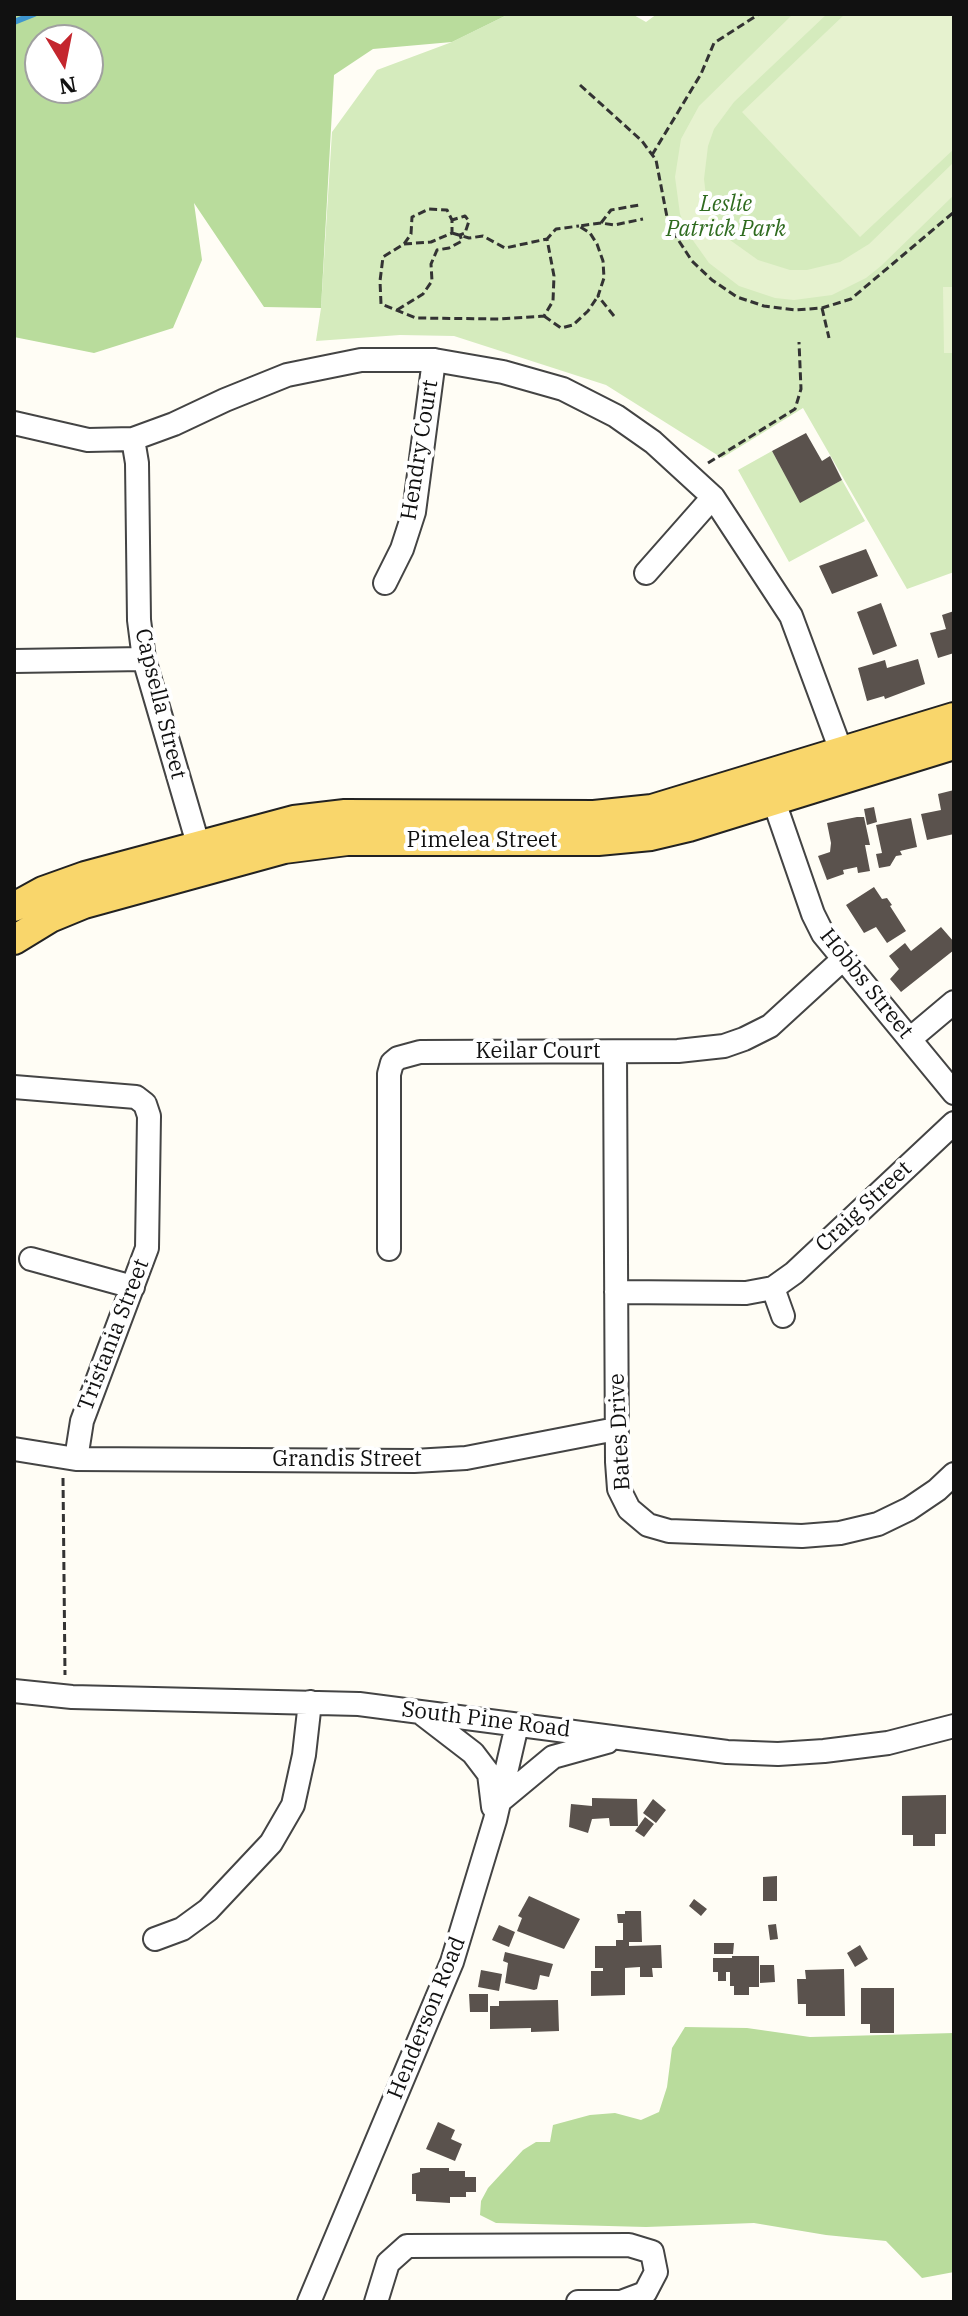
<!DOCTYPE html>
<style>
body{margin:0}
#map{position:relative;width:968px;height:2316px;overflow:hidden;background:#fffdf5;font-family:"IBM Plex Serif",serif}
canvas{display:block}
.frame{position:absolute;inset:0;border:16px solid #111;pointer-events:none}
.north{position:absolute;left:24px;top:24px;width:80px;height:80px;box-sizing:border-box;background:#fff;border:2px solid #a0a0a0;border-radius:50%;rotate:170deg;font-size:22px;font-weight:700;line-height:32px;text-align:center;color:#111}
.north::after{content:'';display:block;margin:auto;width:28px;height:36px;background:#c4262e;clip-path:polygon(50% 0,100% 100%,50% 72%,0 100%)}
</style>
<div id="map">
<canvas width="968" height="2316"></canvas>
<div class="frame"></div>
<div class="north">N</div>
</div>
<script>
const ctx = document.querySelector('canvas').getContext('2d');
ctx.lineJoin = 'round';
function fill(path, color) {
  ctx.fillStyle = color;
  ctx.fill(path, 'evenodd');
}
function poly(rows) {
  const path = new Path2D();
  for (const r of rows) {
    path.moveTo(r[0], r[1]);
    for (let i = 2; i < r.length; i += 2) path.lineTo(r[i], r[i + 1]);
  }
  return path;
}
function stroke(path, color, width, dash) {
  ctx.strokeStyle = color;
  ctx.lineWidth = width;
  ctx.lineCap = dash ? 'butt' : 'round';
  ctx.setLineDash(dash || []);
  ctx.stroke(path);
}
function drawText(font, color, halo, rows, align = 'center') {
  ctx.font = font + ' "IBM Plex Serif",serif';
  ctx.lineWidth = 8;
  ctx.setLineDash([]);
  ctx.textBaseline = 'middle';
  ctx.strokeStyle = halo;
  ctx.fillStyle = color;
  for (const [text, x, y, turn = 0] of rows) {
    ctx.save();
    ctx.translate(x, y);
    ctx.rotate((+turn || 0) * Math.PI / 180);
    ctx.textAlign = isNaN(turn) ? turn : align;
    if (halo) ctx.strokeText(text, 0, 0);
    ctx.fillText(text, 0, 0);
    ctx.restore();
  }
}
fill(poly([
 [509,14,632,14,646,22,657,14,954,14,954,572,907,589,803,408,722,458,606,385,454,336,400,335,316,341,321,308,332,132,377,70,452,42],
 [772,451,800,502,842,480,865,521,789,562,738,470]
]), '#d5ebbd');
fill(poly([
 [14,14,509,14,452,42,373,49,334,75,321,308,264,307,194,203,202,260,173,328,94,353,14,337],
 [40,40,88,40,88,88,40,88],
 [685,2027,747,2028,810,2037,954,2033,954,2272,922,2278,886,2241,826,2235,754,2223,646,2227,496,2223,480,2215,481,2201,488,2188,523,2150,536,2142,550,2142,553,2125,590,2115,615,2113,641,2120,659,2112,667,2087,672,2048]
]), '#b9dc9c');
fill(poly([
 [793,14,827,14,734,102,714,129,708,146,704,179,706,196,720,227,730,240,758,260,790,270,807,270,840,262,869,244,954,162,954,195,881,266,866,278,832,295,794,300,775,298,739,286,709,263,687,232,680,214,675,177,681,139,699,106],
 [845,14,954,14,954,149,860,237,742,112],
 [943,287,954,287,954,353,944,353]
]), '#e6f2cf');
stroke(poly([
 [14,22,34,14]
]), '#3f96cf', 6);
fill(poly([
 [806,433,822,461,830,456,842,480,800,503,772,451],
 [866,549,878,576,832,594,819,566],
 [881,603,897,646,873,655,857,612],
 [954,611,954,653,938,658,930,633,946,629,942,615],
 [918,659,925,684,885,699,884,696,867,701,858,668,885,660,887,668],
 [954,790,954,834,927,840,921,814,941,810,938,794],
 [874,807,877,822,867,825,864,809],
 [857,817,864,817,870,845,865,845,870,871,858,873,857,867,843,870,844,874,827,880,818,856,830,852,831,843,827,823],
 [911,818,917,847,900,851,902,855,896,856,890,866,879,868,876,854,882,853,876,825],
 [874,887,882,899,887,898,892,905,890,906,906,931,887,943,876,927,864,933,846,905],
 [941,927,954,942,954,950,901,992,890,979,899,969,889,956,905,943,911,951],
 [946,1795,946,1834,935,1834,935,1846,913,1846,913,1835,902,1835,902,1796],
 [592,1798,637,1799,638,1826,610,1826,609,1818,592,1819,588,1833,569,1827,571,1804,592,1806],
 [653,1799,666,1810,656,1823,643,1813],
 [645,1817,654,1824,644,1837,635,1831],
 [777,1876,777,1901,763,1901,763,1877],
 [529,1896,580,1919,564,1949,517,1931,522,1918,518,1916],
 [694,1899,707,1909,701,1916,689,1906],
 [625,1911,641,1911,642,1942,629,1942,629,1946,661,1945,662,1968,652,1968,653,1977,640,1977,640,1967,625,1968,625,1995,591,1996,591,1971,603,1971,603,1968,595,1968,595,1946,616,1946,616,1940,623,1940,623,1923,618,1923,617,1914,625,1914],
 [776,1924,778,1939,770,1940,768,1925],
 [499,1925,515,1932,509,1947,492,1940],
 [714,1943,734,1943,733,1954,714,1954],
 [860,1945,868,1959,855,1967,847,1953],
 [505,1952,553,1964,549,1977,540,1975,537,1989,534,1990,505,1983,508,1963,503,1961],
 [732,1956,759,1956,759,1987,749,1987,749,1995,734,1995,734,1986,730,1986,730,1972,726,1972,726,1981,718,1981,718,1972,713,1972,713,1958,732,1958],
 [760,1965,774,1965,775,1982,760,1983],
 [844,1969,845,2016,806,2016,806,2004,798,2004,797,1979,806,1979,805,1970],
 [481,1970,502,1974,499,1991,478,1987],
 [861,1988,894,1988,894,2033,870,2033,870,2024,861,2024],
 [469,1994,488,1994,488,2012,470,2012],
 [558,2000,559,2031,531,2032,531,2028,490,2029,490,2006,499,2006,499,2001],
 [438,2122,455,2130,451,2139,462,2144,455,2161,426,2149],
 [420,2168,449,2168,449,2171,465,2171,465,2177,476,2177,476,2192,466,2192,466,2197,450,2197,450,2203,416,2201,416,2194,412,2194,412,2174,420,2172]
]), '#5a524d');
const minor = poly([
 [14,423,88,440,133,439,174,424,225,400,287,375,361,360,434,360,503,372,563,389,616,416,653,442,713,497,791,616,847,767],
 [133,439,137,463,139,620,144,659,203,861],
 [646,573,713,497],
 [385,583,402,549,414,512,434,360],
 [14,661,144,659],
 [769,787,813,914,823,934,954,1093],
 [910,1039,954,1002],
 [615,1052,617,1462,619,1489,629,1509,648,1525,669,1531,802,1536,840,1533,878,1524,909,1509,937,1490,954,1474],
 [14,1087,136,1097,145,1104,149,1116,147,1248,82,1421,76,1459],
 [389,1249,389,1074,392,1063,398,1058,420,1052,678,1051,724,1046,744,1039,770,1026,842,960],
 [31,1259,133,1287],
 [773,1288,783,1316],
 [616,1292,746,1293,773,1288,794,1273,954,1123],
 [14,1449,76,1459,414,1461,466,1458,616,1429],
 [14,1691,72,1697,359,1704,727,1752,778,1754,824,1751,888,1743,954,1726],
 [421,1713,473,1753,489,1774,493,1807],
 [500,1801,553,1757,607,1742],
 [155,1939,182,1929,208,1910,271,1843,293,1805,304,1755,310,1702],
 [309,2302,452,1962,495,1820,517,1725],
 [376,2302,388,2263,407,2246,629,2245,652,2252,656,2272,645,2293,621,2302,578,2302]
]);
const major = poly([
 [14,907,43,891,85,876,294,820,345,814,594,815,652,809,954,717],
 [14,940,50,918,84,904,284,849,347,841,598,841,651,836,689,827,954,745]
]);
stroke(minor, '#444', 26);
stroke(major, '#222', 32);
stroke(poly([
 [580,85,642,141,656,160,667,217,677,238,692,261,712,280,737,297,764,306,795,310,822,308,851,299,954,212],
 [652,155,701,74,714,43,759,14],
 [601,223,611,210,639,205],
 [452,233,469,238,483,236,505,248,547,239],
 [404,244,431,242,452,233,452,220,447,210,429,209,412,217,411,234,404,244,383,257,380,281,381,304,416,318,500,319,544,316,553,301,554,276,547,239,556,229,579,226],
 [822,308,829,338],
 [397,310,423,294,432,281,431,264,437,250,449,248,462,241,460,235,465,233,469,221,465,216,452,220],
 [544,316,561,328,573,325,588,311,598,296],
 [614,316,598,296,604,278,603,261,597,244,590,233,579,226,601,223,614,225,643,219],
 [708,463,795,409,801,389,799,342],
 [63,1478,65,1675]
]), '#333', 3, [8, 4]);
stroke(minor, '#fff', 22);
stroke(major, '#f9d66b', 28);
drawText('italic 22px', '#2f6b1f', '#fff', [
 ["Leslie",726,205],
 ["Patrick Park",726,230]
]);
drawText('22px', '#111', '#fff', [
 ["Hendry Court",420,450,-81],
 ["Capsella Street",160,704,76],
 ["Pimelea Street",482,841],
 ["Hobbs Street",866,984,51],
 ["Keilar Court",538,1052],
 ["Craig Street",864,1207,-43],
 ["Tristania Street",114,1335,-69],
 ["Bates Drive",620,1432,-93],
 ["Grandis Street",347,1460],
 ["South Pine Road",486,1720,7],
 ["Henderson Road",427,2018,-68]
]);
</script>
